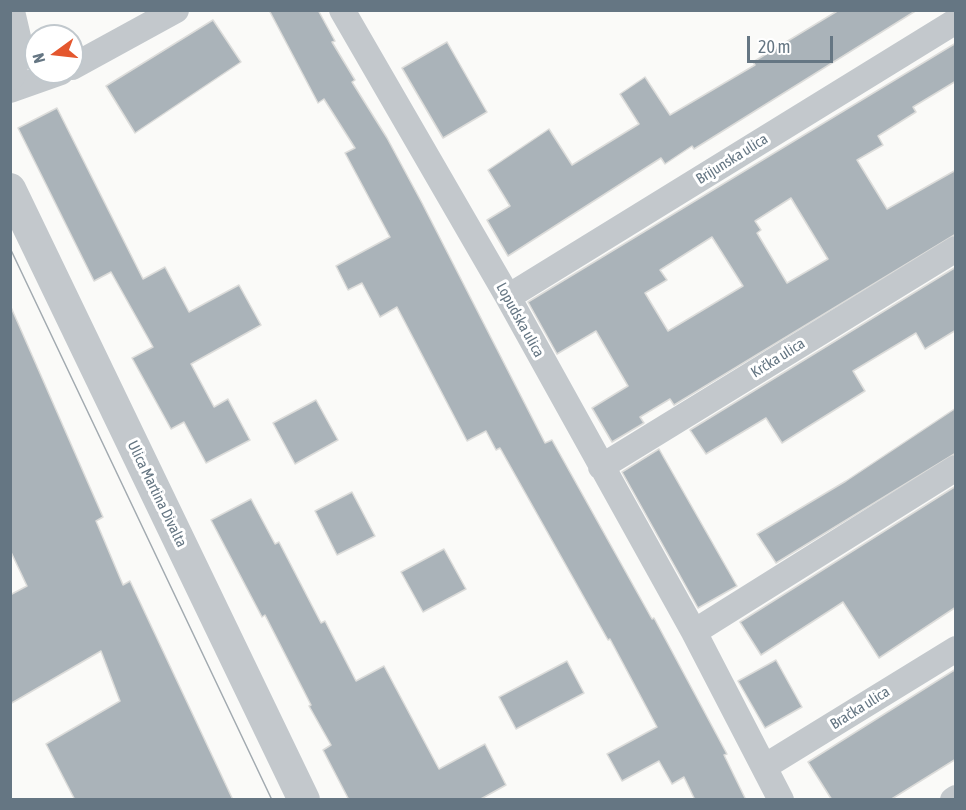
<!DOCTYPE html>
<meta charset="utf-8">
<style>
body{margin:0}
#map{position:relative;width:966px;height:810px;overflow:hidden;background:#fafaf8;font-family:"Asap Condensed",sans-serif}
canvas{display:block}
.frame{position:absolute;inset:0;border:12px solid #657683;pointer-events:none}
.north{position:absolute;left:24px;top:24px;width:60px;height:60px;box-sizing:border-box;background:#fff;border:2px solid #c1c8cd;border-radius:50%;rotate:255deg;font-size:16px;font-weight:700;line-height:24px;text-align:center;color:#657683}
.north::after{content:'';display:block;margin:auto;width:21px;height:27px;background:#e4572e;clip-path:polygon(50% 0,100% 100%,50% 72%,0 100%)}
.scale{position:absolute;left:747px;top:36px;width:86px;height:27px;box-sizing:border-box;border:3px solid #657683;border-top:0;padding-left:8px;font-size:18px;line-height:21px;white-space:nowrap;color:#657683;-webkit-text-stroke:4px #fff;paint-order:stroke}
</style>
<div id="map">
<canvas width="966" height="810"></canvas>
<div class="frame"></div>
<div class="north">N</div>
<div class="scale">20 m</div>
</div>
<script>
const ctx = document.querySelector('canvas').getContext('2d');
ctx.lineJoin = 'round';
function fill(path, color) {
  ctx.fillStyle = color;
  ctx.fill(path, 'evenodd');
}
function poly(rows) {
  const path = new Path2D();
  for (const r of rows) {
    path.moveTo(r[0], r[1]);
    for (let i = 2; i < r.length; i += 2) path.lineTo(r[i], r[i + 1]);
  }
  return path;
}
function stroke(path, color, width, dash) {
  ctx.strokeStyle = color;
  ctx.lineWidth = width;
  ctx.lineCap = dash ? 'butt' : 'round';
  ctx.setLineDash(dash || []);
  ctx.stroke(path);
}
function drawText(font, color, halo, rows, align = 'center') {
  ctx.font = font + ' "Asap Condensed",sans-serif';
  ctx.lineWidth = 6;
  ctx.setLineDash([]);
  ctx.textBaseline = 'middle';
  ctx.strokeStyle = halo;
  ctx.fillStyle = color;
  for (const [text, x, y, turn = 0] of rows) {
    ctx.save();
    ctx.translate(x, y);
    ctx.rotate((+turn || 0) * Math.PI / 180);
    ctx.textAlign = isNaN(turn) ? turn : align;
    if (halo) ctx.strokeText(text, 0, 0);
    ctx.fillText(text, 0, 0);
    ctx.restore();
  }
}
const building = poly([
 [269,10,318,10,335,41,332,42,355,80,352,82,387,138,422,203,545,443,552,440,652,619,654,618,727,754,724,755,746,800,695,800,684,777,672,784,659,761,622,781,607,754,657,727,610,639,608,640,500,448,496,450,486,431,467,441,397,307,380,317,362,283,348,290,336,266,390,237,345,153,355,148,324,99,318,103,269,10],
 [839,10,917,10,694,149,692,146,665,164,661,158,508,256,487,220,510,206,488,170,549,129,572,165,639,124,620,94,645,77,670,115,755,65,753,62,839,10],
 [213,20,241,62,135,133,106,86,213,20],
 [447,42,487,112,443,138,402,68,447,42],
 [956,43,956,81,913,107,916,112,878,136,883,145,857,160,887,209,956,170,956,234,674,405,670,399,640,417,644,423,612,442,592,408,628,386,596,331,557,354,528,302,956,43],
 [791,198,828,259,787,283,757,233,761,230,755,221,791,198],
 [712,237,743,286,668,331,645,293,667,280,660,270,712,237],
 [57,108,143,279,165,267,189,312,239,285,261,325,191,364,214,407,228,399,250,440,206,463,184,422,171,429,132,358,153,347,111,272,94,281,18,128,57,108],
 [956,267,956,330,925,349,916,333,853,371,865,391,782,443,766,418,706,454,690,430,956,267],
 [10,305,103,517,96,521,123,585,130,581,233,800,75,800,46,744,120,701,101,651,10,704,10,595,27,586,10,550,10,305],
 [316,400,338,440,295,464,273,423,316,400],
 [956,408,956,453,776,563,757,534,846,481,956,408],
 [659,449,737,586,698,608,622,472,659,449],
 [956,486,956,607,879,658,843,602,761,655,740,622,956,486],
 [352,492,375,536,337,555,315,511,352,492],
 [251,499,275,544,279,542,321,623,325,621,356,681,384,666,439,769,485,744,506,785,479,800,349,800,323,750,331,745,309,706,311,705,265,615,262,617,211,520,251,499],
 [444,549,466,589,423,612,401,572,444,549],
 [776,660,802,707,765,728,738,681,776,660],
 [567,661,584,693,516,729,499,697,567,661],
 [956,669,956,759,890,800,832,800,808,762,956,669]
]);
fill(building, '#aab3b9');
stroke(building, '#dcdcda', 1.5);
stroke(poly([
 [342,10,508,297,694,632,781,800],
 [72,67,176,10],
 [10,90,61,72],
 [508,297,956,21],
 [601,467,956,249],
 [694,632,956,468],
 [764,767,956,649],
 [953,800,956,798]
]), '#c3c8cc', 26);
stroke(poly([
 [10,16,17,46,10,74],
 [10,189,304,800]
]), '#c3c8cc', 32);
stroke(poly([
 [10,248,272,800]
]), '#a2aab0', 1.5);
drawText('15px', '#657683', '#fff', [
 ["Brijunska ulica",732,159,-32],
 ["Lopudska ulica",520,320,61],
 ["Krčka ulica",778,358,-32],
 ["Ulica Martina Divalta",157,494,64],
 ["Bračka ulica",860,708,-32]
]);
</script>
